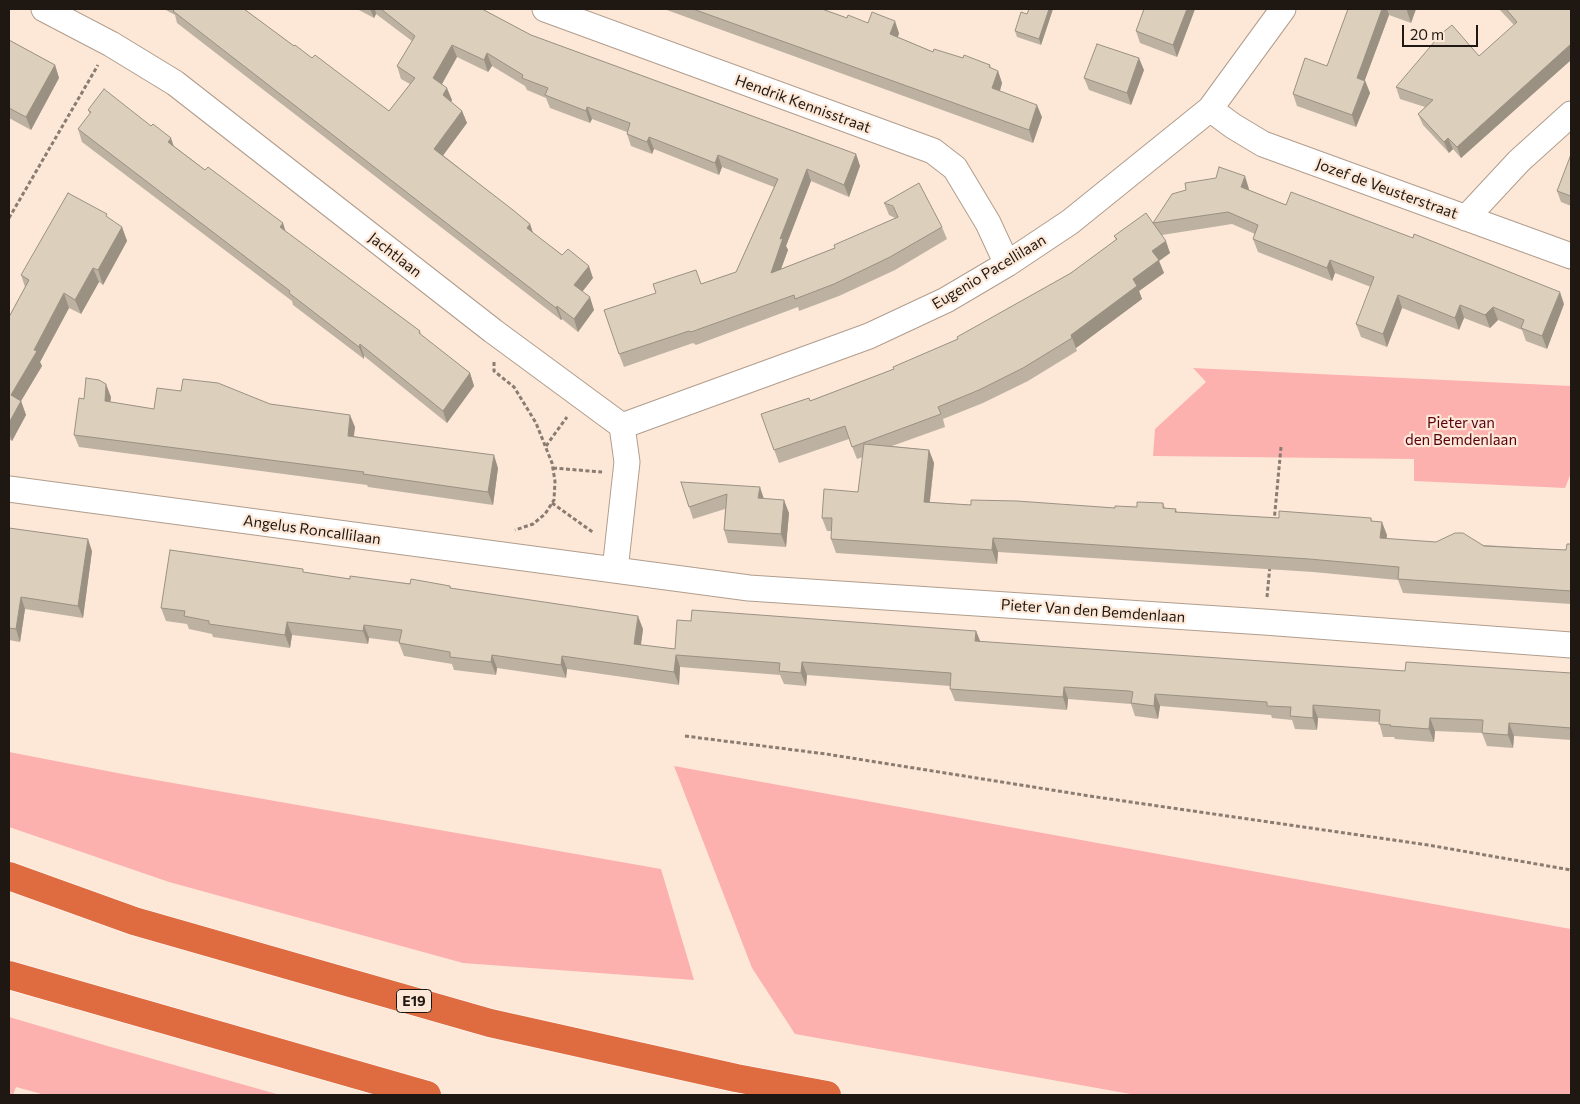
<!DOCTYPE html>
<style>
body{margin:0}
#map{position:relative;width:1580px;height:1104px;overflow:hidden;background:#fde8d8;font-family:Commissioner,sans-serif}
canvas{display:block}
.frame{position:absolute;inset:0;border:10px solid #1f1812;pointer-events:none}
.scale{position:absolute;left:1402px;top:25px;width:76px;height:22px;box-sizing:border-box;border:2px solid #1f1812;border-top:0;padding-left:6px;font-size:15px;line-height:18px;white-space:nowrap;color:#1f1812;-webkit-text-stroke:4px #fde8d8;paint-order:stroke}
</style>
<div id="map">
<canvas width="1580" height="1104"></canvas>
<div class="frame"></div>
<div class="scale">20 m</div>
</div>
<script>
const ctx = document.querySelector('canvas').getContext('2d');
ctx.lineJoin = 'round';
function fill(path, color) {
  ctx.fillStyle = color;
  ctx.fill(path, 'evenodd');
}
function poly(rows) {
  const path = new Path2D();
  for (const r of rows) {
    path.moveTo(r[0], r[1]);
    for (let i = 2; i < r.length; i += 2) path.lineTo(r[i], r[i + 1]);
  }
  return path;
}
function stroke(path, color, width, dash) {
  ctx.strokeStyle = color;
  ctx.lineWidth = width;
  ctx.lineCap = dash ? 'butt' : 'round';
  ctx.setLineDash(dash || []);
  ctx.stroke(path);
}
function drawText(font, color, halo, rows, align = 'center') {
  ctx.font = font + ' Commissioner,sans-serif';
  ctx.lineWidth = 4.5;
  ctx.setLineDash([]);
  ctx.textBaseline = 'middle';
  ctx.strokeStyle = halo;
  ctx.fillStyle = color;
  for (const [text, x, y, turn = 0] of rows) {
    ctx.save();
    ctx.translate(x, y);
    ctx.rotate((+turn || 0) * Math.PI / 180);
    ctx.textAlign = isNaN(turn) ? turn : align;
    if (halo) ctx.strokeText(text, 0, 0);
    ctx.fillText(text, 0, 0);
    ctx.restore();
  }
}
fill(poly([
 [1193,368,1571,386,1571,473,1565,488,1414,481,1414,459,1153,456,1155,429,1206,382],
 [9,752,133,776,661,869,694,980,463,963,169,882,9,827],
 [674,766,1571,929,1571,1095,1136,1095,795,1034,752,968],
 [9,1017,111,1047,280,1095,45,1095,16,1087,13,1095,9,1095]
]), '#fcb1af');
const minor = poly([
 [44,9,111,44,175,83,493,331,622,426,627,462,615,570],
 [545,9,933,151,955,168,988,223,1007,264],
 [1210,109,1233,126,1263,144,1571,256],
 [1466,218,1519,161,1571,114],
 [622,426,869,336,946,300,1007,264,1070,222,1210,109,1283,9],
 [9,489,749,588,1264,622,1571,645]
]);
const highway = poly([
 [9,876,134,921,490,1023,736,1078,827,1095],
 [9,975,427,1095]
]);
stroke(minor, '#b09d8d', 27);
stroke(highway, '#fff', 29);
stroke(poly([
 [9,218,98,65],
 [494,362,494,371,514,387,536,423,552,463,555,481,554,500,545,514,533,524,515,530],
 [546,446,567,417],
 [553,468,602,472],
 [552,503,594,533],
 [1274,522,1281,447],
 [1267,597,1270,565],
 [685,736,826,754,1096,797,1428,845,1571,870]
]), '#8a7c71', 3, [4, 2.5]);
stroke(minor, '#fff', 25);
stroke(highway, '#df6c40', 28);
fill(poly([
 [164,9,244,9,294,46,312,58,389,111,410,84,401,79,397,66,412,41,376,14,374,18,357,9,482,9,531,35,856,154,860,166,849,197,811,181,786,246,788,250,781,269,835,248,895,218,889,215,884,203,942,227,947,239,895,270,839,296,799,311,798,307,696,345,693,343,624,367,619,354,701,284,736,272,774,187,722,167,719,175,654,149,652,154,631,146,627,134,627,132,592,119,590,123,550,108,546,98,527,90,525,86,492,66,488,72,457,57,442,84,452,100,451,102,462,111,467,123,443,155,530,224,533,233,593,278,582,292,594,310,578,332,562,319,561,320,177,23,175,15],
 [664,9,822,9,847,18,899,33,898,37,933,52,963,58,990,65,991,68,998,71,1002,83,1000,91,1042,117,1033,143],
 [1029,9,1053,9,1041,45,1017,37,1015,31,1027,14],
 [1144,9,1195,9,1177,57,1140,43,1136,31],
 [1348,9,1416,9,1411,23,1389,15,1365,80,1370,93,1356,127,1297,106,1293,94,1327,66],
 [1499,9,1571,9,1571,60,1461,158,1453,149,1449,153,1423,125,1418,114,1425,107,1400,99,1396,87,1479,56,1514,25],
 [9,40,55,65,59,78,31,130,9,118],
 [1144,70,1131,105,1089,90,1084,78],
 [88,110,174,146,285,231,420,331,421,335,470,373,474,386,447,423,364,356,364,359,293,305,292,301,82,142,78,129,90,114],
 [1571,158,1571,206,1561,202,1557,191],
 [1249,189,1249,190,1286,205,1564,304,1547,349,1526,341,1522,330,1498,320,1490,328,1464,318,1459,330,1402,308,1387,347,1361,337,1356,324,1371,287,1335,273,1332,281,1258,252,1253,239,1255,234,1232,224,1162,235,1170,253,1159,261,1164,273,1139,291,1142,299,1076,348,1077,351,1028,381,983,403,943,419,945,427,892,446,929,450,934,463,930,502,971,505,1115,508,1137,507,1163,503,1165,508,1176,509,1177,512,1279,518,1371,518,1372,521,1387,535,1386,539,1566,550,1571,544,1571,604,1403,593,1398,580,1313,572,998,552,997,564,836,553,831,539,832,531,827,531,822,518,858,492,863,457,857,459,849,439,779,463,761,414,810,401,894,369,958,339,1071,273,1116,240,1114,236],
 [108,218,122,227,127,241,103,285,99,282,81,314,69,308,40,362,42,366,21,401,26,415,12,441,9,439,9,317,25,287,21,275],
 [111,397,110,402,154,409,270,404,355,427,354,436,498,468,493,505,368,487,367,485,79,447,74,435,84,399],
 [681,482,764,499,789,513,786,547,728,543,724,530,725,509,693,519],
 [9,528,92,551,83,618,25,609,20,642,9,640],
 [304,573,350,579,450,586,451,588,643,629,641,645,675,649,691,621,976,631,980,642,1405,671,1571,673,1571,740,1514,736,1513,748,1487,746,1482,733,1435,731,1434,742,1395,739,1394,737,1383,737,1379,722,1318,718,1317,730,1295,729,1292,720,1272,718,1271,715,1160,706,1158,719,1135,716,1131,704,1068,699,1067,710,955,701,950,689,950,686,807,675,806,686,784,684,780,675,680,667,679,685,567,669,566,678,497,668,496,675,454,670,452,664,404,656,399,643,400,642,369,638,368,644,292,635,290,648,213,637,212,634,189,629,187,624,166,621,161,608]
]), '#bdb2a1');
fill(poly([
 [370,9,375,9,376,14,374,18],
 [1049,9,1053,9,1041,45,1039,39],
 [1187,9,1195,9,1177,57,1173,45],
 [1382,9,1387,9,1389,15,1361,90,1357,78],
 [1407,9,1416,9,1411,23,1407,11],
 [895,21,899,33,895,46,890,34],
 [1571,44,1571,60,1461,158,1457,147],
 [452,45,457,57,438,91,433,78],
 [487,53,492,66,488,72,484,60],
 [1139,58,1144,70,1131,105,1127,93],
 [55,65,59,78,31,130,26,117],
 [998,71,1002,83,997,100,992,88],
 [1365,81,1370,93,1356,127,1352,115],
 [447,88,452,100,447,108,443,95],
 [1037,105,1042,117,1033,143,1029,130],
 [587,107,592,119,590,123,586,111],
 [462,111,467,123,439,161,434,149],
 [649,137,654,149,652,154,647,142],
 [171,138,175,150,168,142],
 [1448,138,1453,149,1449,153,1444,142],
 [856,154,860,166,849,197,844,185],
 [718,155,722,167,719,175,715,163],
 [807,169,811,181,786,246,788,250,775,285,771,273,780,239],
 [1245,176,1249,189,1245,200,1241,187],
 [283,223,287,236,280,227],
 [530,224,534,236,527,228],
 [122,227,127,241,103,285,98,270],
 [1166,241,1170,253,1159,261,1164,273,1139,291,1142,299,1076,348,1071,335,1152,251],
 [1330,260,1335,273,1332,281,1327,268],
 [589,266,593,278,578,297,574,285],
 [93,268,99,282,81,314,75,300],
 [1560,292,1564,304,1547,349,1542,336],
 [64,293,69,308,40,362,42,366,21,401,26,415,12,441,9,432,11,395],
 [1398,295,1402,308,1387,347,1383,334],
 [590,297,594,310,578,332,574,319],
 [1460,305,1464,318,1459,330,1455,318],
 [557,306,562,319,561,320,556,308],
 [1493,307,1498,320,1490,328,1485,315],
 [360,344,364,356,364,359,359,347],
 [470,373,474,386,447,423,443,411],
 [106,384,111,397,109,414,105,401],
 [350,415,355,427,352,448,348,436],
 [929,450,934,463,928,515,924,502],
 [494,455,498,468,493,505,488,492],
 [760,487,764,499,758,498],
 [784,500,789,513,786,547,781,534],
 [1382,522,1387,535,1385,551,1380,538],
 [993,538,998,552,997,564,992,550],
 [88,539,92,551,83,618,78,606],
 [21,597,25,609,20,642,16,629],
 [638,616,643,629,639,657,634,644],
 [287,622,292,635,290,648,285,635],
 [364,625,369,638,368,644,363,631],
 [976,631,981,643,975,641],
 [492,655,497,668,496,675,491,662],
 [676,655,680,667,679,685,674,672],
 [562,656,567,669,566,678,561,665],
 [802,662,807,675,806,686,801,673],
 [1064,687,1068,699,1067,710,1063,697],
 [1155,694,1160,706,1158,719,1154,706],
 [1313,705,1318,718,1317,730,1313,718],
 [1430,718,1435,731,1434,742,1429,729],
 [1509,723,1514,736,1513,748,1508,735]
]), '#9a9183');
const building = poly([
 [175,9,244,9,294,46,295,45,312,58,315,55,389,111,415,78,397,66,415,36,381,9,482,9,531,35,856,154,844,185,807,169,780,239,783,238,771,273,835,248,834,245,898,217,893,206,884,203,919,183,942,227,890,257,834,284,795,299,794,295,691,332,689,331,619,354,604,310,656,293,653,284,696,270,701,284,736,272,778,179,718,155,715,163,649,137,647,142,627,134,630,123,587,107,586,111,545,95,548,88,522,78,523,75,487,53,484,60,452,45,433,78,447,88,443,95,462,111,434,149,513,210,530,224,527,228,562,255,568,249,589,266,574,285,590,297,574,319,557,306,556,308,173,11,175,9],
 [693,9,822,9,847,18,848,15,868,23,872,12,895,21,890,34,933,52,934,49,963,58,964,55,990,65,989,67,998,71,992,88,1037,105,1029,130,693,9],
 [1029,9,1049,9,1039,39,1015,31,1021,12,1027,14,1029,9],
 [1144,9,1187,9,1173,45,1136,31,1144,9],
 [1348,9,1382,9,1357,78,1365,81,1352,115,1293,94,1305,58,1327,66,1348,9],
 [1506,9,1571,9,1571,44,1457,147,1448,138,1444,142,1418,114,1433,100,1396,87,1441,34,1452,25,1479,56,1517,22,1506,9],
 [9,40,55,65,26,117,9,108,9,40],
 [1097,44,1139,58,1127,93,1084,78,1097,44],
 [104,89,151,126,153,124,171,138,168,142,205,170,208,167,283,223,280,227,420,331,419,333,470,373,443,411,360,344,359,347,289,293,290,291,78,129,91,112,88,110,104,89],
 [1570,157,1571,158,1571,196,1557,191,1570,157],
 [1219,167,1245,176,1241,187,1286,205,1291,192,1413,238,1414,234,1560,292,1542,336,1521,328,1524,320,1493,307,1485,315,1460,305,1455,318,1398,295,1383,334,1356,324,1374,277,1330,260,1327,268,1253,239,1258,225,1228,212,1153,223,1166,241,1152,251,1159,260,1133,279,1137,286,1071,335,1072,338,1023,368,979,390,938,407,941,414,852,447,845,426,774,450,761,414,809,398,810,401,894,369,893,367,958,339,957,337,1071,273,1117,239,1114,236,1146,213,1153,223,1172,194,1186,190,1185,183,1216,178,1219,167],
 [68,193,107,214,106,216,122,227,98,270,93,268,75,300,64,293,34,350,37,351,11,395,21,401,9,423,9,317,29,280,21,275,68,193],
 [86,378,99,380,106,384,105,401,154,409,157,388,181,391,183,379,218,383,270,404,350,415,348,436,494,455,488,492,363,474,364,472,74,435,79,398,84,399,86,378],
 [864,444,929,450,924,502,971,505,971,500,1017,501,1115,508,1115,506,1137,507,1137,502,1163,503,1163,508,1176,509,1175,512,1279,518,1279,511,1371,518,1371,521,1382,522,1380,538,1436,542,1455,533,1463,533,1484,546,1566,550,1567,544,1571,544,1571,591,1398,579,1399,567,1309,559,993,538,992,550,831,539,832,518,822,518,824,489,858,492,864,444],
 [681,482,760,487,758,498,784,500,781,534,724,530,727,494,689,507,681,482],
 [9,528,88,539,78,606,21,597,16,629,9,628,9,528],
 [170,550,303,569,303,572,350,579,350,576,410,584,411,579,450,586,450,588,638,616,634,644,675,649,677,620,691,621,692,610,976,631,975,641,1405,671,1406,662,1571,673,1571,728,1509,723,1508,735,1482,733,1483,720,1430,718,1429,729,1390,726,1391,725,1379,724,1380,710,1313,705,1313,718,1290,716,1291,707,1267,706,1267,702,1155,694,1154,706,1131,703,1133,692,1129,691,1064,687,1063,697,950,689,951,673,802,662,801,673,779,671,780,663,676,655,674,672,562,656,561,665,492,655,491,662,450,657,450,652,399,643,402,630,364,625,363,631,287,622,285,635,209,624,209,621,184,616,185,611,161,608,170,550]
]);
fill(building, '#dccfbb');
stroke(building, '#9a9183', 1);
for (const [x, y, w] of [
 [414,1001,35]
]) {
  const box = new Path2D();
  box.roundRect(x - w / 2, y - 11.5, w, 23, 4);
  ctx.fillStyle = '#fde8d8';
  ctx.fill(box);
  stroke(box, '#1f1812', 1);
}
drawText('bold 14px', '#1f1812', null, [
 ["E19",414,1001]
]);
drawText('15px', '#1f1812', '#fde8d8', [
 ["Hendrik Kennisstraat",803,104,20],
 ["Jozef de Veusterstraat",1387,189,20],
 ["Jachtlaan",395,255,38],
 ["Eugenio Pacellilaan",989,272,-31],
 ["Angelus Roncallilaan",312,530,8],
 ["Pieter Van den Bemdenlaan",1093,611,4]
]);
drawText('15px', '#590010', '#fde8d8', [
 ["Pieter van",1461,423],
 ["den Bemdenlaan",1461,440]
]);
</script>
